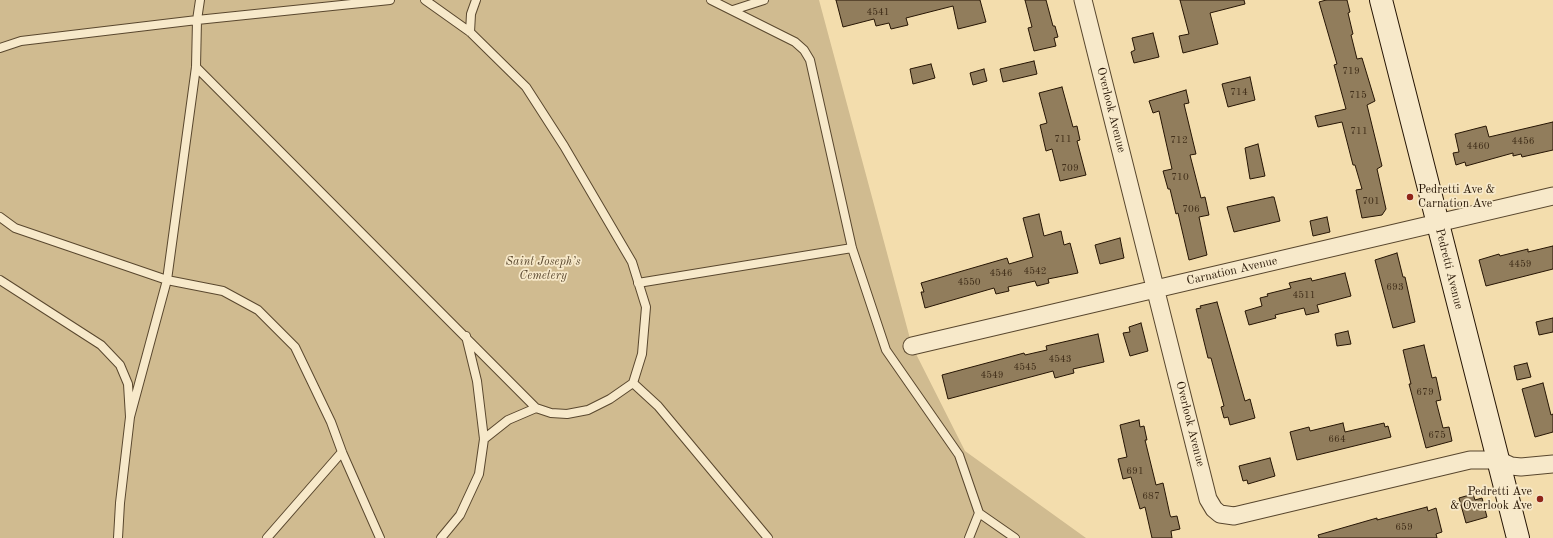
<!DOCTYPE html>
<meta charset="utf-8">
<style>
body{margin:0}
canvas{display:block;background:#f3ddad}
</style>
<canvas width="1553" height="538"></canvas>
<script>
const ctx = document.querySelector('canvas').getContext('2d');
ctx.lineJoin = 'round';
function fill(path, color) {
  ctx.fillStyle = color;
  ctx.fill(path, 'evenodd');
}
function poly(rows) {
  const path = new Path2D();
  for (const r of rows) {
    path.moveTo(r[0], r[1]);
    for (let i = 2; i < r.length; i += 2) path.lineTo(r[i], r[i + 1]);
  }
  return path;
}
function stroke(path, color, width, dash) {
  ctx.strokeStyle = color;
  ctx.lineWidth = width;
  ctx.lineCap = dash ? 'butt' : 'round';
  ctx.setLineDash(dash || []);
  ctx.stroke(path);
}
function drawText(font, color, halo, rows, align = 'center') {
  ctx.font = font + ' "Old Standard TT",serif';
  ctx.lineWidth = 3.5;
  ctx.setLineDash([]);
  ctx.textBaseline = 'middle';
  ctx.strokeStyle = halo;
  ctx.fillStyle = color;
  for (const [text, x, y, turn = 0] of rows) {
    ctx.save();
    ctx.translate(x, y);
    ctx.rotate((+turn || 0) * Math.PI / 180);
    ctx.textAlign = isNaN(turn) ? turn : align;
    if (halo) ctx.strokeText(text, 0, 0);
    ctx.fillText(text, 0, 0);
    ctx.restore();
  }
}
fill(poly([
 [0,0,819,0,912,346,965,451,1086,538,0,538]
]), '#d0bb90');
const building = poly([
 [836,0,980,0,986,22,958,29,953,6,906,18,908,25,891,29,889,23,876,26,874,19,843,27,836,0],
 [1025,0,1046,0,1053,26,1055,26,1058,37,1054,38,1056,46,1034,51,1028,28,1032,27,1025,0],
 [1180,0,1244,0,1245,4,1210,13,1218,44,1183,53,1179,36,1189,34,1180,0],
 [1326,0,1347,0,1350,12,1348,13,1353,34,1351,35,1357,59,1362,58,1375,101,1367,105,1382,166,1377,169,1386,209,1382,215,1362,218,1356,190,1362,189,1355,165,1353,165,1342,122,1318,127,1315,116,1346,109,1334,65,1337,64,1319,2,1326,0],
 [1153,33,1159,57,1134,63,1131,52,1135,50,1132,38,1153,33],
 [1034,61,1037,74,1003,82,1000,69,1034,61],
 [931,64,935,78,913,84,910,69,931,64],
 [984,69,987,81,973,85,970,73,984,69],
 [1250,77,1255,100,1228,107,1222,84,1250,77],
 [1062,87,1073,127,1077,126,1080,140,1077,141,1086,175,1060,181,1052,149,1046,151,1040,125,1047,123,1039,93,1062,87],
 [1186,90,1189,103,1184,104,1196,154,1190,155,1201,198,1205,197,1209,215,1199,217,1207,255,1189,260,1178,213,1176,214,1170,189,1168,189,1163,171,1172,169,1159,111,1153,113,1149,101,1186,90],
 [1553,122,1553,150,1522,157,1521,154,1513,156,1513,153,1466,166,1465,162,1456,165,1453,153,1459,152,1455,134,1486,126,1489,137,1553,122],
 [1258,144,1265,176,1250,179,1245,148,1258,144],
 [1272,197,1274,197,1280,221,1234,232,1227,207,1272,197],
 [1039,214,1044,236,1061,231,1064,245,1070,243,1078,273,1048,279,1049,283,1037,286,1035,281,1008,287,1009,291,996,294,994,288,925,308,921,292,924,292,921,283,1007,258,1009,264,1033,257,1023,218,1039,214],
 [1327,217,1330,232,1313,236,1310,221,1327,217],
 [1120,238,1124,258,1100,264,1095,245,1120,238],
 [1553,246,1553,269,1486,286,1479,260,1499,254,1500,256,1528,249,1528,252,1553,246],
 [1397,253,1403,277,1405,277,1415,322,1393,328,1375,260,1397,253],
 [1345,273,1351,296,1317,305,1319,312,1306,315,1304,308,1275,315,1276,318,1249,325,1245,311,1262,306,1260,298,1268,296,1267,294,1291,288,1289,283,1311,278,1312,281,1345,273],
 [1217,302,1245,401,1250,399,1255,418,1230,425,1228,417,1224,418,1221,407,1224,406,1211,358,1208,358,1196,309,1201,308,1200,306,1217,302],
 [1553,318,1553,332,1539,335,1536,322,1553,318],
 [1141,323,1148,351,1130,356,1123,333,1130,332,1129,327,1141,323],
 [1348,331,1351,344,1337,346,1335,334,1348,331],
 [1098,334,1104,362,1073,369,1074,373,1055,378,1053,371,948,399,942,375,1024,353,1025,355,1047,350,1046,346,1098,334],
 [1424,345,1432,378,1436,377,1441,400,1436,401,1443,428,1449,427,1452,441,1426,448,1409,384,1411,384,1403,350,1424,345],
 [1527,363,1531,377,1517,380,1514,366,1527,363],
 [1543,383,1551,415,1553,414,1553,432,1535,437,1522,389,1543,383],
 [1139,420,1140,427,1144,426,1147,440,1145,440,1156,485,1163,483,1170,515,1171,517,1177,516,1180,529,1171,531,1172,538,1152,538,1145,507,1140,509,1131,477,1123,479,1118,459,1127,457,1120,425,1139,420],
 [1343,423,1345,432,1384,423,1385,427,1388,426,1391,437,1297,460,1290,432,1309,427,1310,431,1343,423],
 [1270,458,1275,476,1248,484,1247,480,1243,481,1239,466,1270,458],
 [1473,494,1475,500,1482,498,1487,517,1466,523,1459,498,1473,494],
 [1427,507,1428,511,1436,508,1442,532,1436,534,1437,538,1319,538,1318,535,1377,518,1377,520,1427,507]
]);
fill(building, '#917d5c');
stroke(building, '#261504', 1);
const lane = poly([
 [711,0,795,42,804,50,810,60,852,248,886,350,959,455,979,513,969,538],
 [733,10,764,0],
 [470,32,471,14,476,0],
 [0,48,21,41,197,20,390,0],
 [196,67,536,408,551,413,567,414,588,410,610,399,633,383,642,354,646,307,632,262,564,146,526,87,470,32,425,0],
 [0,217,15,228,167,280,223,291,258,310,295,347,331,422,342,452,380,538],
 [0,280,101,345,120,365,128,384,130,417,120,503,118,538],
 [638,283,852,248],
 [633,383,658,406,768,538],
 [130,417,167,280,196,67,197,20,200,0],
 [484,439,508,420,536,408],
 [979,513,1015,538],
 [267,538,342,452],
 [441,538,460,515,479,474,484,439,477,381,466,336]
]);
const street = poly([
 [1083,0,1208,499,1214,509,1220,514,1234,516,1470,460,1498,460,1511,466,1521,467,1553,464],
 [912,346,1553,196]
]);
const secondary = poly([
 [1381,0,1518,538]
]);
stroke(lane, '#59472e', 10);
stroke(street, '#59472e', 19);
stroke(secondary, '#261504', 24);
stroke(lane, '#f7e9ca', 8);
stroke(street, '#f7e9ca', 17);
stroke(secondary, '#f7e9ca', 22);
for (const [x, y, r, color] of [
 [1410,197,4,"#8f2418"],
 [1540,499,4,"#8f2418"]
]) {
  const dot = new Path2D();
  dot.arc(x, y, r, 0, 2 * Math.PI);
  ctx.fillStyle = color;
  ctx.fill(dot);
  stroke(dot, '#f7e9ca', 1.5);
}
drawText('10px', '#412f1a', null, [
 ["4541",878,12],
 ["719",1351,71],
 ["714",1239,92],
 ["715",1358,95],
 ["711",1359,131],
 ["711",1063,139],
 ["712",1179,140],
 ["4456",1523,141],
 ["4460",1478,146],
 ["709",1070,168],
 ["710",1180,177],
 ["701",1371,201],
 ["706",1191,209],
 ["4459",1520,264],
 ["4542",1035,271],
 ["4546",1001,273],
 ["4550",969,282],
 ["693",1395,287],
 ["4511",1304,295],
 ["4543",1060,359],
 ["4545",1025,367],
 ["4549",992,375],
 ["679",1425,392],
 ["675",1437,435],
 ["664",1337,439],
 ["691",1135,471],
 ["687",1151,496],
 ["659",1404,527]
]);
drawText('12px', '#261504', '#f7e9ca', [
 ["Overlook Avenue",1111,110,76],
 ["Pedretti Avenue",1449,269,76],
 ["Carnation Avenue",1232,271,-13],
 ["Overlook Avenue",1190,424,76]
]);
drawText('12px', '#261504', '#f7e9ca', [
 ["Pedretti Ave &",1418,190],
 ["Carnation Ave",1418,204],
 ["Pedretti Ave",1532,492,"right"],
 ["& Overlook Ave",1532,506,"right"]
], 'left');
drawText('italic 12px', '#59472e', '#f7e9ca', [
 ["Saint Joseph’s",543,262],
 ["Cemetery",543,276]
]);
</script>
